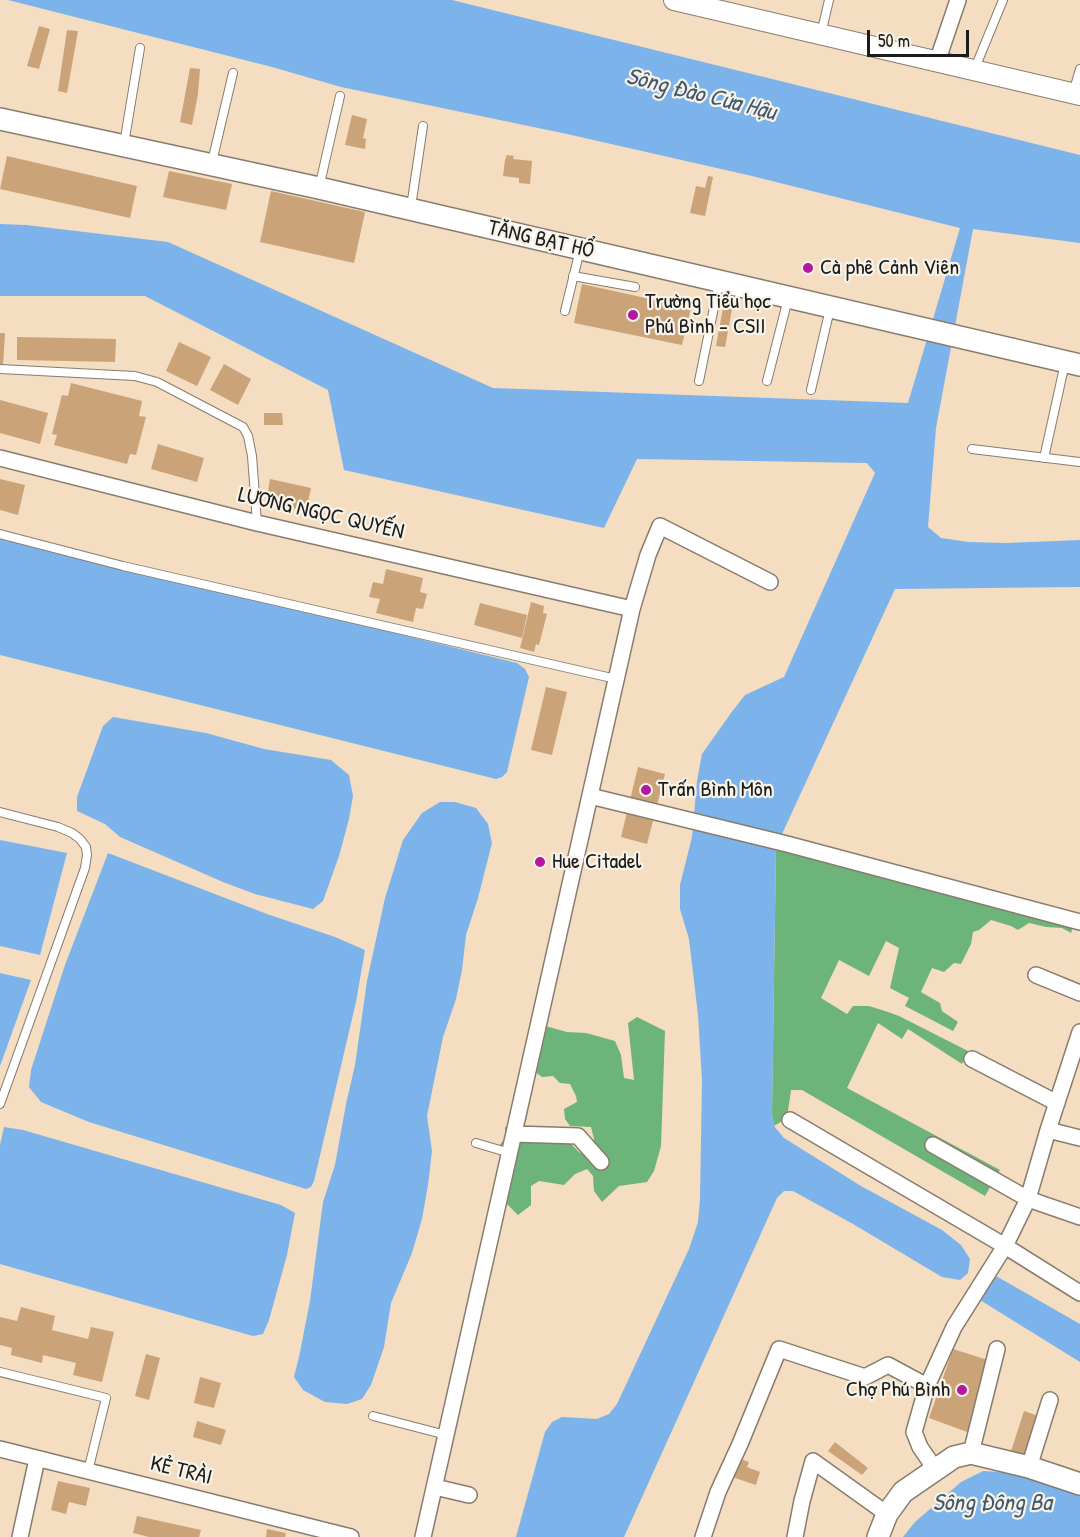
<!DOCTYPE html>
<meta charset="utf-8">
<style>
body{margin:0}
#map{position:relative;width:1080px;height:1537px;overflow:hidden;background:#f4ddc0;font-family:"Patrick Hand",sans-serif}
canvas{display:block}
.scale{position:absolute;left:867px;top:30px;width:102px;height:27px;box-sizing:border-box;border:3px solid #1c1c1c;border-top:0;padding-left:8px;font-size:18px;line-height:21px;white-space:nowrap;color:#1c1c1c;-webkit-text-stroke:4px #f7f3e8;paint-order:stroke}
</style>
<div id="map">
<canvas width="1080" height="1537"></canvas>
<div class="scale">50 m</div>
</div>
<script>
const ctx = document.querySelector('canvas').getContext('2d');
ctx.lineJoin = 'round';
function fill(path, color) {
  ctx.fillStyle = color;
  ctx.fill(path, 'evenodd');
}
function poly(rows) {
  const path = new Path2D();
  for (const r of rows) {
    path.moveTo(r[0], r[1]);
    for (let i = 2; i < r.length; i += 2) path.lineTo(r[i], r[i + 1]);
  }
  return path;
}
function stroke(path, color, width, dash) {
  ctx.strokeStyle = color;
  ctx.lineWidth = width;
  ctx.lineCap = dash ? 'butt' : 'round';
  ctx.setLineDash(dash || []);
  ctx.stroke(path);
}
function drawText(font, color, halo, rows, align = 'center') {
  ctx.font = font + ' "Patrick Hand",sans-serif';
  ctx.lineWidth = 4.5;
  ctx.setLineDash([]);
  ctx.textBaseline = 'middle';
  ctx.strokeStyle = halo;
  ctx.fillStyle = color;
  for (const [text, x, y, turn = 0] of rows) {
    ctx.save();
    ctx.translate(x, y);
    ctx.rotate((+turn || 0) * Math.PI / 180);
    ctx.textAlign = isNaN(turn) ? turn : align;
    if (halo) ctx.strokeText(text, 0, 0);
    ctx.fillText(text, 0, 0);
    ctx.restore();
  }
}
fill(poly([
 [776,847,1074,923,1071,933,1062,928,1046,927,1029,923,1018,930,1011,926,991,920,979,930,973,932,971,944,961,964,954,963,944,972,932,968,921,992,940,1003,942,1011,958,1022,953,1031,905,1006,909,998,890,988,899,948,886,941,869,976,839,960,821,998,847,1014,853,1006,869,1006,885,1011,899,1016,968,1051,962,1064,908,1029,902,1039,878,1023,847,1088,1000,1170,985,1196,802,1090,791,1090,787,1118,774,1126,772,1114],
 [637,1017,665,1031,661,1146,654,1171,647,1182,619,1186,602,1202,594,1191,593,1176,587,1169,575,1174,564,1185,539,1181,531,1186,531,1205,518,1215,505,1202,508,1161,499,1146,505,1138,505,1127,522,1128,557,1141,571,1144,579,1152,589,1157,593,1150,594,1139,591,1127,570,1126,565,1119,564,1109,577,1102,576,1096,570,1084,560,1083,553,1076,542,1077,531,1069,538,1024,567,1032,586,1033,615,1041,621,1055,624,1078,634,1080,628,1023]
]), '#6db47a');
fill(poly([
 [8,0,452,0,1080,155,1080,243,973,229,936,428,928,527,941,538,969,542,1006,543,1080,540,1080,587,895,589,776,847,772,1114,774,1126,784,1138,861,1186,942,1230,961,1245,970,1259,968,1273,960,1280,942,1277,853,1224,793,1191,784,1191,777,1198,624,1537,516,1537,545,1432,552,1422,562,1417,597,1419,609,1414,617,1404,689,1249,698,1222,700,1199,702,1080,698,1015,689,939,680,909,680,885,692,837,697,781,702,754,731,713,745,695,784,677,875,473,867,463,637,459,604,528,344,470,328,390,145,296,0,296,0,224,26,225,168,242,493,388,908,403,960,228,752,176,567,134,341,87,272,67],
 [0,536,517,663,525,669,529,677,507,772,502,777,496,779,0,655],
 [113,717,206,733,264,749,331,760,349,775,353,796,349,819,339,856,323,901,313,909,255,894,223,882,120,837,105,824,77,811,77,797,103,726],
 [440,802,455,802,476,808,488,824,492,843,478,898,466,935,462,970,456,999,443,1037,427,1116,432,1151,428,1185,422,1219,412,1253,391,1303,384,1347,371,1385,362,1399,347,1404,325,1402,303,1390,294,1377,299,1357,310,1301,323,1202,335,1165,346,1104,355,1065,367,981,385,898,403,840,422,813],
 [0,840,67,853,40,955,0,946],
 [108,853,267,914,335,937,365,950,356,1002,314,1181,311,1187,306,1189,89,1122,41,1102,29,1087,31,1070,65,965],
 [0,973,31,980,0,1066],
 [4,1127,23,1130,281,1205,295,1213,287,1255,269,1320,263,1334,253,1336,0,1264,0,1145],
 [996,1276,1080,1324,1080,1362,980,1300],
 [983,1471,1016,1473,1080,1493,1080,1537,903,1537,915,1522,961,1482]
]), '#7cb3eb');
fill(poly([
 [39,26,50,29,39,69,27,66],
 [67,30,78,31,67,93,58,91],
 [190,68,200,69,198,94,192,125,180,122],
 [352,115,367,119,363,138,366,139,365,149,345,145],
 [507,155,514,156,513,159,532,161,530,184,519,183,519,178,503,176,505,160],
 [7,156,137,186,130,218,0,189],
 [169,171,232,184,226,210,163,197],
 [708,176,713,177,705,216,690,213,696,186,705,188],
 [271,191,365,212,354,263,260,242],
 [582,284,691,308,682,345,574,323],
 [723,308,732,309,725,347,716,346],
 [0,333,5,333,3,366,0,366],
 [17,337,116,339,115,362,17,360],
 [179,342,211,357,197,386,166,371],
 [224,364,251,379,238,405,210,390],
 [71,383,142,401,139,416,146,417,136,455,130,454,127,464,54,445,57,435,52,434,62,395,68,396],
 [0,400,48,413,40,444,0,433],
 [264,413,282,413,283,425,264,425],
 [158,444,204,458,197,482,151,469],
 [0,479,25,485,18,515,0,510],
 [270,479,311,488,306,511,266,503],
 [386,569,423,578,420,592,427,594,423,609,416,608,413,622,376,613,380,599,369,597,373,582,383,584],
 [531,602,544,606,543,613,547,614,539,645,536,644,534,652,520,648],
 [480,603,527,615,522,638,474,625],
 [546,687,567,692,552,755,531,750],
 [638,767,665,774,647,844,621,837],
 [21,1307,55,1316,52,1330,88,1339,91,1327,114,1332,102,1382,73,1375,76,1363,43,1355,42,1363,11,1355,12,1348,0,1345,0,1317,17,1321],
 [953,1349,994,1362,970,1433,929,1418],
 [146,1354,160,1358,149,1400,135,1396],
 [200,1377,221,1383,214,1408,194,1403],
 [1024,1411,1042,1417,1028,1456,1011,1451],
 [197,1421,226,1430,221,1445,193,1437],
 [835,1442,868,1468,862,1475,828,1451],
 [738,1458,749,1462,747,1467,760,1472,756,1485,732,1477],
 [58,1481,90,1488,86,1506,69,1502,66,1514,51,1510],
 [137,1516,201,1530,199,1537,149,1537,133,1533],
 [267,1529,286,1533,285,1537,266,1537]
]), '#cba379');
const service = poly([
 [821,34,829,0],
 [975,68,1003,0],
 [1073,93,1080,69],
 [124,144,140,48],
 [212,162,233,73],
 [319,188,340,96],
 [411,207,423,126],
 [573,276,635,287],
 [565,311,580,250],
 [0,369,135,376,157,382,243,427,248,436,252,456,257,523],
 [699,381,719,283],
 [767,381,788,299],
 [811,390,830,309],
 [972,449,1080,462],
 [1044,458,1065,363],
 [0,534,123,566,616,679],
 [0,812,58,827,72,833,80,839,86,847,87,855,85,868,0,1104],
 [476,1143,510,1153],
 [0,1372,106,1398,88,1471],
 [373,1416,446,1435]
]);
const minor = poly([
 [937,62,958,0],
 [0,458,257,523,632,609],
 [590,796,787,844,1080,922],
 [1036,975,1080,993],
 [972,1059,1057,1103],
 [790,1120,1005,1246,1080,1293],
 [1048,1130,1080,1138],
 [514,1134,578,1136,601,1162],
 [933,1145,1028,1199,1080,1217],
 [0,1449,351,1537],
 [971,1453,997,1349],
 [1029,1467,1050,1400],
 [935,1469,920,1447,914,1432,927,1386,954,1327,1005,1246,1028,1199,1048,1130,1080,1032],
 [435,1487,469,1495],
 [20,1537,37,1459],
 [423,1537,632,609,648,555,660,526,770,582],
 [703,1537,718,1492,740,1444,779,1349,865,1377,888,1365,927,1386],
 [795,1537,802,1501,813,1461,887,1514]
]);
const tertiary = poly([
 [674,0,1080,95]
]);
const secondary = poly([
 [0,119,319,188,1080,365],
 [878,1537,887,1514,903,1492,954,1457,971,1453,1029,1467,1080,1484]
]);
stroke(service, '#887c6e', 10);
stroke(minor, '#887c6e', 18);
stroke(tertiary, '#887c6e', 22);
stroke(secondary, '#887c6e', 24);
stroke(service, '#fff', 8);
stroke(minor, '#fff', 15);
stroke(tertiary, '#fff', 20);
stroke(secondary, '#fff', 21);
for (const [x, y, r, color] of [
 [808,268,6,"#b5179e"],
 [633,315,6,"#b5179e"],
 [646,790,6,"#b5179e"],
 [540,862,6,"#b5179e"],
 [962,1390,6,"#b5179e"]
]) {
  const dot = new Path2D();
  dot.arc(x, y, r, 0, 2 * Math.PI);
  ctx.fillStyle = color;
  ctx.fill(dot);
  stroke(dot, '#f7f3e8', 2);
}
drawText('22px', '#1c1c1c', '#f7f3e8', [
 ["TĂNG BẠT HỔ",541,240,13],
 ["LƯƠNG NGỌC QUYẾN",321,514,13],
 ["KẺ TRÀI",181,1471,14]
]);
drawText('22px', '#1c1c1c', '#f7f3e8', [
 ["Cà phê Cảnh Viên",820,268],
 ["Trường Tiểu học",645,302],
 ["Phú Bình - CSII",645,327],
 ["Trấn Bình Môn",658,790],
 ["Hue Citadel",552,862],
 ["Chợ Phú Bình",950,1390,"right"]
], 'left');
drawText('italic 24px', '#42586f', '#f7f3e8', [
 ["Sông Đào Cửa Hậu",701,95,14],
 ["Sông Đông Ba",992,1504]
]);
</script>
